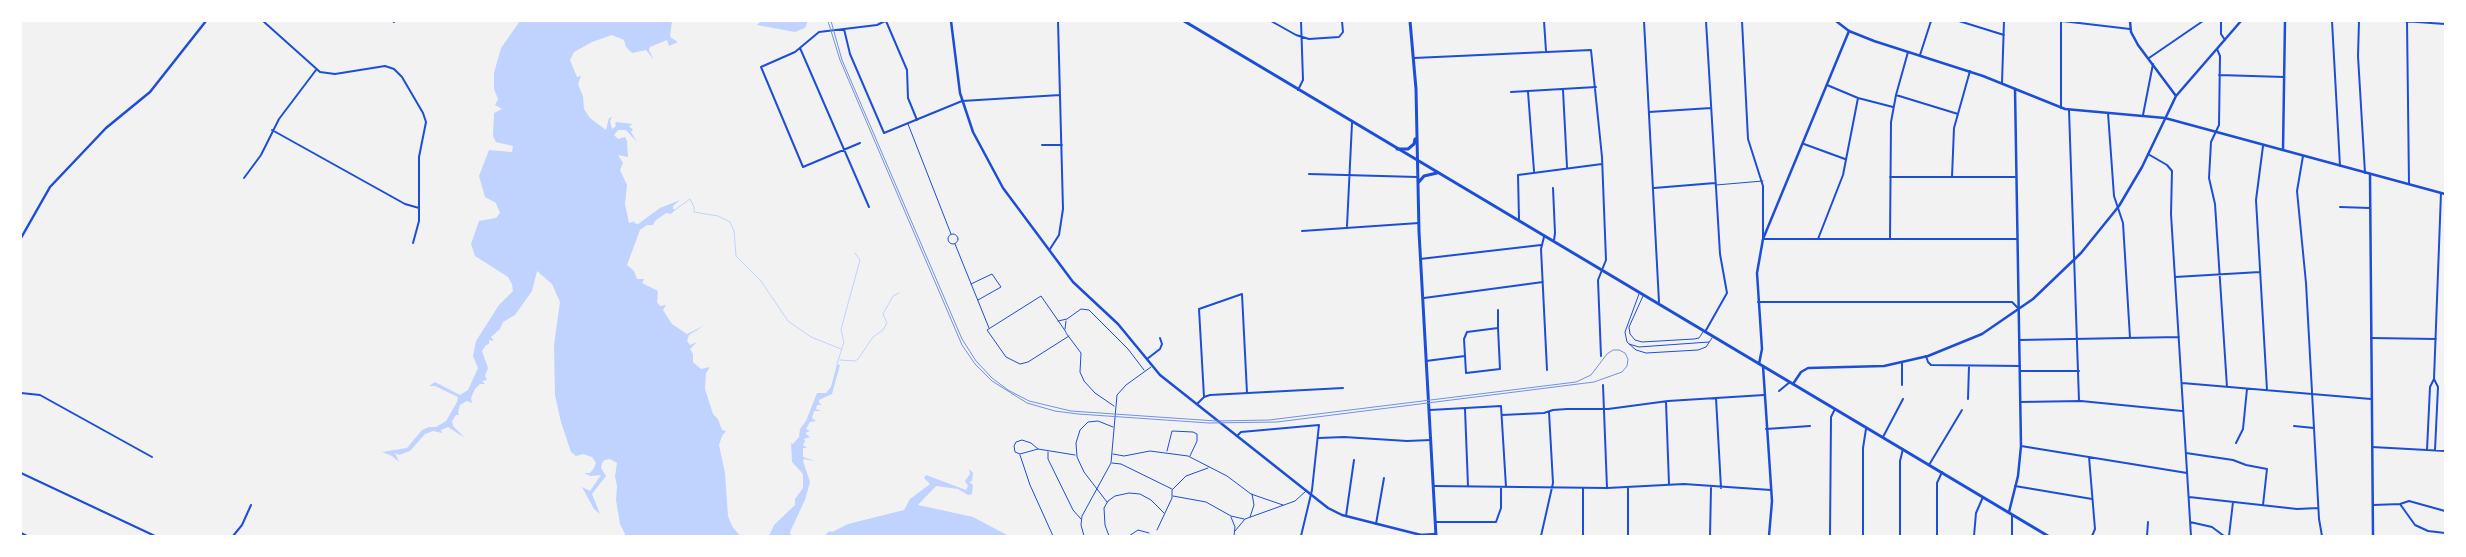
<!DOCTYPE html>
<style>
body{margin:0}
#map{position:relative;width:2466px;height:557px;overflow:hidden;background:#f2f2f2;font-family:Quicksand,sans-serif}
canvas{display:block}
.frame{position:absolute;inset:0;border:22px solid #fff;pointer-events:none}
</style>
<div id="map">
<canvas width="2466" height="557"></canvas>
<div class="frame"></div>
</div>
<script>
const ctx = document.querySelector('canvas').getContext('2d');
ctx.lineJoin = 'round';
function fill(path, color) {
  ctx.fillStyle = color;
  ctx.fill(path, 'evenodd');
}
function poly(rows) {
  const path = new Path2D();
  for (const r of rows) {
    if (r.length === 3) {
      path.moveTo(r[0] + r[2], r[1]);
      path.arc(r[0], r[1], r[2], 0, 2 * Math.PI);
      continue;
    }
    path.moveTo(r[0], r[1]);
    for (let i = 2; i < r.length; i += 2) path.lineTo(r[i], r[i + 1]);
  }
  return path;
}
function stroke(path, color, width, dash) {
  ctx.strokeStyle = color;
  ctx.lineWidth = width;
  ctx.lineCap = dash ? 'butt' : 'round';
  ctx.setLineDash(dash || []);
  ctx.stroke(path);
}
fill(poly([
 [520,21,672,21,670,37,678,42,669,46,667,40,650,47,649,50,654,60,646,50,632,53,626,47,624,40,612,35,592,42,574,52,570,60,577,77,581,76,578,84,583,96,584,109,590,118,606,130,609,118,612,117,610,121,612,129,616,126,615,123,617,122,632,124,629,127,633,129,631,132,637,142,626,130,618,130,614,135,618,139,625,137,627,141,628,157,618,155,623,163,620,170,627,185,625,204,629,223,635,221,634,223,638,224,660,208,680,200,673,206,673,209,676,209,671,214,666,213,655,221,653,225,647,225,640,230,627,265,634,271,637,279,644,279,642,283,658,291,657,302,660,306,666,305,663,310,672,324,687,334,705,325,689,335,687,341,690,345,697,342,690,349,693,354,693,362,701,369,710,367,706,373,705,389,713,414,718,419,722,430,726,431,722,436,719,445,725,473,728,516,732,526,740,536,626,536,620,524,616,500,617,486,615,476,617,463,610,459,604,460,602,463,601,468,606,476,592,494,600,514,594,509,582,487,590,491,601,475,591,476,584,473,590,473,594,468,596,463,592,457,583,454,576,456,571,452,561,422,555,395,554,345,560,302,552,284,537,271,532,291,515,315,503,322,500,329,491,337,494,341,489,340,489,344,486,345,482,351,488,368,485,376,487,380,482,381,485,384,480,384,475,389,471,398,472,403,467,401,460,405,458,412,459,415,456,415,452,421,453,426,465,438,448,427,441,430,442,433,433,431,425,434,410,451,399,455,395,453,399,462,392,456,382,452,407,448,422,430,429,427,436,427,446,421,457,402,458,397,435,386,429,386,435,382,460,395,468,390,478,368,473,356,476,341,499,305,513,291,512,284,508,277,475,256,471,244,479,221,496,218,500,213,496,203,485,197,479,176,489,150,512,152,513,146,496,142,493,136,494,113,502,109,495,105,498,99,494,89,494,73,501,48],
 [761,21,808,21,805,28,795,32,757,25],
 [837,364,840,365,832,394,819,400,819,403,822,405,817,405,816,409,821,411,814,411,812,418,816,421,810,422,806,429,810,431,805,433,810,437,804,439,805,441,803,445,807,448,803,448,803,457,815,461,804,459,803,461,810,482,805,500,790,532,791,536,769,536,774,525,795,505,795,499,803,488,803,474,792,462,791,443,793,444,799,437,800,429,806,421,817,393,826,393,831,387],
 [969,469,973,473,972,481,969,482,973,485,972,494,968,495,958,489,936,486,918,505,973,517,1009,536,825,536,829,531,832,532,848,524,904,510,910,499,930,484,924,478,926,475,966,490,968,486,965,481,970,474]
]), '#bfd3fe');
stroke(poly([
 [676,209,690,199,694,207,694,212,718,216,730,222,734,231,736,256,761,281,788,321,811,337,841,349],
 [840,360,855,361,858,359,873,337,883,330,887,323,883,314,893,296,899,293],
 [837,364,844,342,841,330,843,322,860,260,855,253]
]), '#bfd3fe', 1);
stroke(poly([
 [908,124,951,234],
 [1716,185,1763,181],
 [953,239,5],
 [955,244,989,328],
 [971,284,992,274,1001,287,978,300],
 [1639,294,1625,332,1627,342,1636,350,1646,353,1698,350,1706,347,1712,338],
 [1643,296,1629,327,1630,334,1635,340,1642,342,1694,339,1699,338,1703,332],
 [1058,321,1067,319,1081,309,1089,310,1128,349,1144,370],
 [1065,329,1066,321],
 [1066,332,1041,296,987,330,1006,357,1020,364,1028,362,1069,336],
 [1066,333,1081,353,1080,372,1084,381,1095,393,1114,406],
 [1629,344,1639,347,1709,342],
 [1038,449,1031,443,1022,440,1016,442,1014,446,1015,452,1020,454,1038,449,1075,455],
 [1167,451,1172,431,1193,432,1197,434,1197,441,1190,456],
 [1048,452,1048,459,1073,510,1081,519],
 [1113,454,1124,456,1150,451,1188,456,1227,476,1251,494,1283,505],
 [1020,455,1030,485,1053,536],
 [1112,463,1121,464,1172,489],
 [1173,496,1206,502,1231,516,1244,519],
 [1107,502,1084,472,1077,457,1076,443,1080,430,1088,422,1098,421,1113,427],
 [1231,517,1235,527,1234,536],
 [1250,517,1254,505,1252,494],
 [1157,530,1172,498,1172,490,1186,476,1208,468],
 [1235,531,1245,519,1295,501,1306,491],
 [1084,536,1081,525,1082,516,1111,463,1117,395,1126,385,1151,367],
 [1109,536,1105,525,1104,508,1108,501,1115,496,1129,493,1140,494,1151,500,1164,513],
 [1129,536,1138,530,1149,533]
]), '#1d4ed8', 1);
stroke(poly([
 [263,21,320,72,335,74,385,66,394,69,402,77,423,113,426,122,419,157,419,221,413,243],
 [393,21,394,22],
 [886,21,907,70,908,98,917,120],
 [1271,21,1296,35,1309,39,1339,37,1343,32,1342,21],
 [1544,21,1546,51],
 [1644,21,1659,302],
 [1742,21,1748,139,1763,186,1763,239,2017,239],
 [1959,21,2004,35],
 [2061,21,2061,108],
 [2062,21,2130,29],
 [2221,21,2221,34,2225,40],
 [2332,21,2340,166],
 [2359,21,2358,56,2365,173],
 [2403,21,2445,24],
 [2407,21,2409,184],
 [844,29,850,54,884,133,962,101,1060,95],
 [800,48,869,207],
 [2217,49,2220,56,2219,125,2211,142,2209,178,2215,204,2227,387],
 [1920,55,1931,21],
 [1414,58,1591,50,1602,157,1606,260,1598,280,1601,356],
 [2149,58,2203,21],
 [2219,75,2284,77],
 [2002,83,2004,21],
 [1827,85,1858,98,1893,107],
 [1298,90,1303,80,1301,21],
 [1563,90,1567,167],
 [1511,92,1596,87],
 [1528,92,1534,171],
 [1896,95,1958,114],
 [2069,110,2079,401],
 [1649,112,1711,108],
 [2108,113,2114,196,2123,223,2130,338],
 [2143,115,2153,64],
 [272,130,405,204,419,208],
 [860,143,803,167,761,67,795,52,819,32,877,25,885,21],
 [1804,144,1845,159],
 [1042,145,1062,145],
 [2263,146,2256,200,2267,390],
 [2148,154,2167,165,2172,171,2171,214,2191,536],
 [2303,156,2297,191,2306,283,2319,519,2322,536],
 [1309,174,1417,177],
 [1890,177,2015,177],
 [1952,177,1954,128,1970,71],
 [244,178,261,155,279,119,316,70],
 [1553,188,1555,233,1554,240],
 [1654,188,1715,183],
 [2340,207,2370,208],
 [1519,219,1518,175,1602,164],
 [1347,226,1352,123],
 [1302,231,1419,223],
 [1544,237,1541,249,1547,370],
 [1890,238,1891,122,1896,95,1908,52],
 [1818,239,1843,175,1858,98],
 [1050,249,1059,235,1063,209,1058,21],
 [1420,259,1541,245],
 [2175,277,2260,272],
 [1424,298,1543,282],
 [1758,302,2012,302,2018,308],
 [1498,310,1498,328],
 [1705,332,1727,293,1720,254,1706,21],
 [2371,338,2436,339],
 [2019,340,2179,337],
 [1926,356,1928,362,1931,365,2020,366],
 [1147,359,1160,349,1162,344,1160,338],
 [1426,361,1465,356,1466,373,1500,369,1498,328,1467,332,1464,339,1465,356],
 [1902,363,1902,385],
 [2020,371,2079,371],
 [2434,379,2438,387,2435,450],
 [2182,383,2371,399],
 [1603,385,1607,488],
 [1779,391,1790,382],
 [21,393,40,395,152,457],
 [1204,397,1199,309,1242,294,1247,393],
 [1716,398,1721,488],
 [1968,399,1969,366],
 [1666,402,1669,484],
 [2020,402,2081,401,2182,411],
 [1197,404,1204,397,1210,395,1343,388],
 [1465,409,1468,486],
 [1430,410,1501,406,1506,487],
 [1502,415,1544,413,1553,410,1567,409,1608,409,1668,401,1764,395],
 [2294,426,2314,428],
 [1766,429,1810,426],
 [1237,436,1241,432,1319,425,1312,490,1301,536],
 [1883,437,1903,399],
 [1319,438,1344,437,1407,441,1431,440],
 [2236,443,2243,429,2247,389],
 [2021,446,2187,473],
 [2372,447,2445,451],
 [2427,450,2430,387,2434,379,2441,193],
 [2186,453,2233,460,2246,465,2267,469,2263,505],
 [2089,457,2095,529,2092,536],
 [1929,465,1962,410],
 [21,473,155,536],
 [1434,486,1607,488,1684,484,1771,490],
 [2015,486,2092,499],
 [1628,487,1628,536],
 [1583,488,1583,536],
 [2189,497,2297,509,2318,508],
 [2373,505,2400,504],
 [2445,511,2409,501,2400,504,2415,525,2428,531,2445,533],
 [1346,516,1354,460],
 [1436,522,1496,522,1501,508,1501,487],
 [2190,522,2212,527,2224,536],
 [1376,524,1384,478],
 [21,533,27,536],
 [233,536,242,525,251,505],
 [1541,536,1553,483,1549,412],
 [1710,536,1711,488],
 [1830,536,1831,417,1835,409],
 [1863,536,1863,448,1866,429],
 [1900,536,1900,461,1903,449],
 [1937,536,1937,483,1942,472],
 [1974,536,1976,513,1983,497],
 [2012,536,2012,516],
 [2147,536,2148,522],
 [2229,536,2233,502]
]), '#1d4ed8', 2);
stroke(poly([
 [2283,150,2285,21],
 [2370,174,2373,536],
 [1759,364,1762,349,1757,273,1763,239,1849,31],
 [2009,512,2018,476,2021,446,2015,89]
]), '#1d4ed8', 2.5);
stroke(poly([
 [951,21,960,93,973,132,1003,188,1073,282,1118,324,1160,375,1328,508,1342,515,1421,535],
 [1836,21,1849,31,1874,41,1983,76,2065,109,2165,118,2445,194],
 [2130,21,2131,32,2138,45,2176,96],
 [21,238,50,187,106,128,150,92,206,21],
 [1763,366,1772,501,1769,536],
 [1793,384,1801,372,1808,368,1884,366,1928,356,1982,334,2033,299,2081,253,2119,206,2142,167,2176,96,2241,21],
 [1420,535,1436,534]
]), '#1d4ed8', 2.5);
stroke(poly([
 [1184,21,2048,536]
]), '#1d4ed8', 3);
stroke(poly([
 [1410,21,1416,89,1419,232,1436,536],
 [1397,149,1408,149,1414,144,1415,139],
 [1418,183,1424,176,1437,173],
 [1420,535,1421,536]
]), '#1d4ed8', 3);
stroke(poly([
 [828,21,840,60,962,345,975,364,992,381,1027,403,1055,411,1078,414,1209,423,1277,422,1594,382,1622,372,1627,366,1628,359,1625,353,1619,350,1613,350,1607,354,1591,375,1576,382,1269,420,1216,421,1071,411,1029,401,1008,390,992,378,976,361,962,339,842,60,831,21]
]), '#7290e2', 1);
</script>
